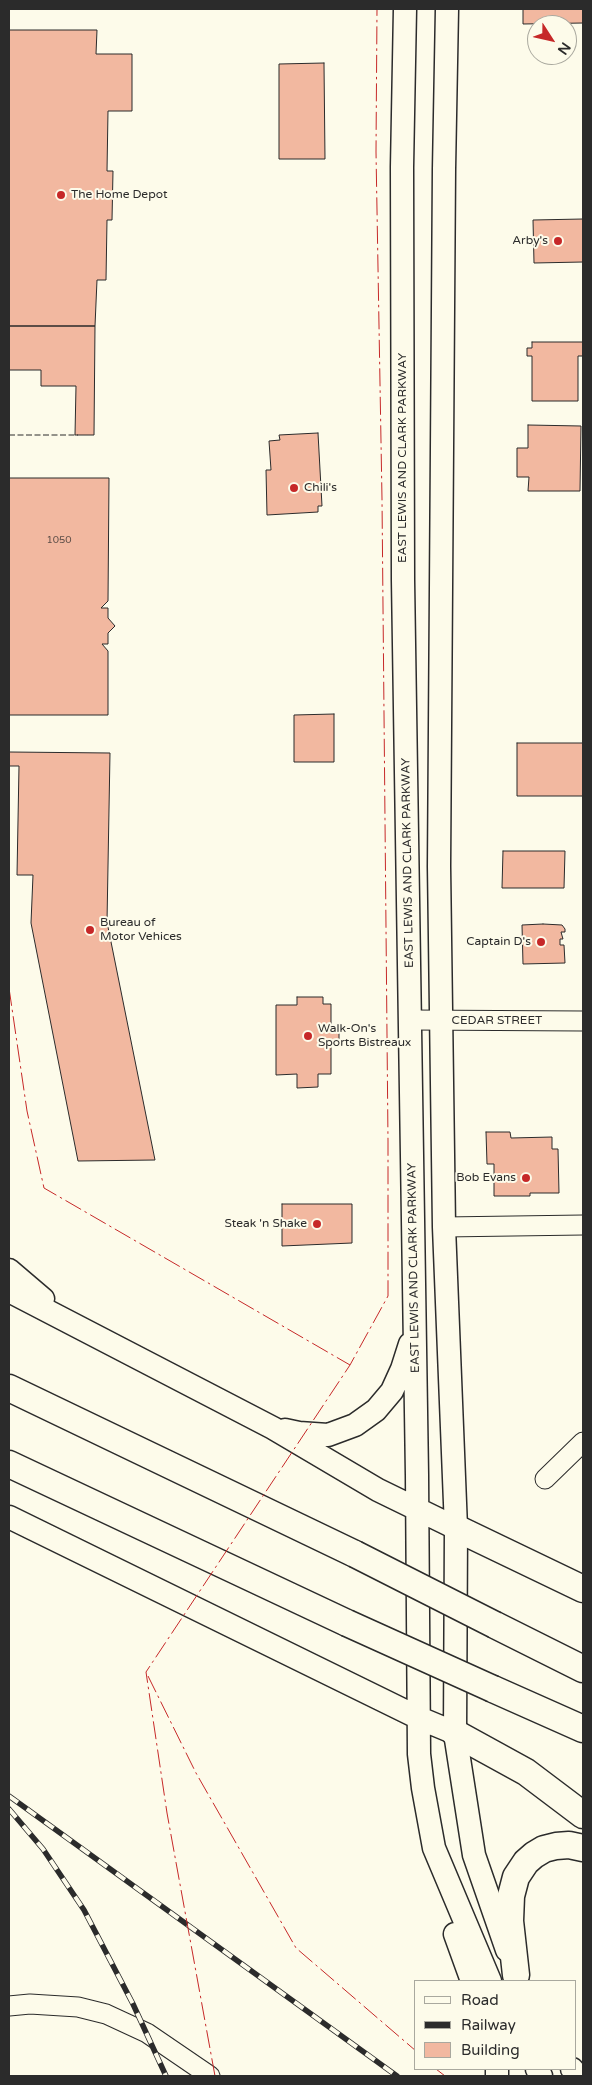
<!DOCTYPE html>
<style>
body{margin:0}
#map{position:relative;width:592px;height:2085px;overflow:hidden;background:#fdfbea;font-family:"Varela Round",sans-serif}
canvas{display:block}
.frame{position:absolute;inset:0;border:10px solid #2b2b2b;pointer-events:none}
.legend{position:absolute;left:414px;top:1980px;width:162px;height:90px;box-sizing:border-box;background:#fdfbea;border:1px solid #a9a89e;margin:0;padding:6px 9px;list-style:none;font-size:15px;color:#2b2b2b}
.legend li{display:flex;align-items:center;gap:10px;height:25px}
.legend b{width:25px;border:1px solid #a9a89e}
.north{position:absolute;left:527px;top:15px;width:50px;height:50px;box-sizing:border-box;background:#fdfbea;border:1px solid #a9a89e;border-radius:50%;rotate:125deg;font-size:14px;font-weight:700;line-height:20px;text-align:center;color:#2b2b2b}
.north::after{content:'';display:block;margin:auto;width:18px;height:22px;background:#c62828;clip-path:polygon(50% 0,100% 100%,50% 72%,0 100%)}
</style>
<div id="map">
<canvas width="592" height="2085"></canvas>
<div class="frame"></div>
<ul class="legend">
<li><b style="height:6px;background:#fdfbea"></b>Road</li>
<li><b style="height:6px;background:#2b2b2b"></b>Railway</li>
<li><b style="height:14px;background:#f2b8a0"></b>Building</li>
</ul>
<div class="north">N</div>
</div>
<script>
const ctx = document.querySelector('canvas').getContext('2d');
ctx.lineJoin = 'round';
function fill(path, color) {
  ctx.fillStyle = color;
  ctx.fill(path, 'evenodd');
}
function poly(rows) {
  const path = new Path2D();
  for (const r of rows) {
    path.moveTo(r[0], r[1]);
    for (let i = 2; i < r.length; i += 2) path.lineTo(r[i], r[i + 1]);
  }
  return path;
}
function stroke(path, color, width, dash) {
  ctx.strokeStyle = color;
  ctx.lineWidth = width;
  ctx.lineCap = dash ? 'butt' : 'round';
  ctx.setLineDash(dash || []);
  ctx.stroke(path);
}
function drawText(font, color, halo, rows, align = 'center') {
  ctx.font = font + ' "Varela Round",sans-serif';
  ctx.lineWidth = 4;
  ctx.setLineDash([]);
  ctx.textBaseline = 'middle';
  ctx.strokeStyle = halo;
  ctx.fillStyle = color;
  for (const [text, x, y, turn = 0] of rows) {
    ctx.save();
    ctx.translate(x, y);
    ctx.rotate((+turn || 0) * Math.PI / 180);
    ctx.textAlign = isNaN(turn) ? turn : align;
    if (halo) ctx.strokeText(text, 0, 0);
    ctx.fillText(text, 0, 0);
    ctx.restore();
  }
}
const building = poly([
 [523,9,583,9,583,23,523,24,523,9],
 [9,30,97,30,96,54,132,54,132,111,108,111,107,171,113,171,112,220,107,220,106,280,97,280,95,326,9,326,9,30],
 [324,63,325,159,279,159,279,64,324,63],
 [583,219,583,262,534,263,533,220,583,219],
 [9,326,95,326,94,435,75,435,76,386,41,386,41,370,9,370,9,326],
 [532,342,583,342,583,356,578,356,578,401,532,401,532,356,527,356,527,348,532,348,532,342],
 [528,425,581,426,580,491,528,491,529,477,517,477,517,448,528,448,528,425],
 [318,433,322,506,318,506,318,512,267,515,266,470,271,470,269,441,280,440,279,435,318,433],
 [9,478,109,478,108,601,101,608,108,608,108,618,115,626,108,633,108,644,102,644,108,651,108,715,9,715,9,478],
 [334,714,334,762,294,762,294,715,334,714],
 [517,743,583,743,583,796,517,796,517,743],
 [9,752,110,753,107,922,155,1160,78,1161,31,923,33,875,17,875,19,766,9,766,9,752],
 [503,851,565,851,564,888,502,888,503,851],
 [543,924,562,925,565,929,565,932,561,932,563,939,560,939,560,945,564,945,565,963,523,964,522,925,543,924],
 [297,997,323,997,323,1004,331,1004,331,1029,339,1029,339,1043,331,1043,331,1074,318,1074,318,1087,297,1088,297,1074,276,1075,276,1005,297,1005,297,997],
 [486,1132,510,1132,511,1138,552,1137,552,1149,558,1149,559,1193,530,1193,530,1196,494,1196,494,1164,487,1164,486,1132],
 [282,1204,352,1204,352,1243,282,1246,282,1204]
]);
fill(building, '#f2b8a0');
stroke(building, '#2b2b2b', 1);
const minor = poly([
 [411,1020,583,1021],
 [444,1227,583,1225],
 [545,1479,583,1442],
 [9,2006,30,2004,78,2007,106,2014,147,2033,210,2076]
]);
const major = poly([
 [405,9,402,167,403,580,417,1475,419,1754,423,1788,434,1848,490,1981],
 [447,9,444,169,439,866,444,1227,456,1528,455,1733,474,1855,507,1950],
 [9,1270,43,1299],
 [9,1291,273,1428,378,1490,456,1528],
 [285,1430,299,1433,328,1435,355,1425,376,1410,392,1391,402,1369,410,1344],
 [9,1517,419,1718,455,1733],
 [455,1934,472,1981],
 [537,2069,541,2076],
 [572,2069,578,2076],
 [497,2076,497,2069]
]);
const highway = poly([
 [9,1388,355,1554],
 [9,1464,347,1623],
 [456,1528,583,1589],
 [495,1625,583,1669],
 [493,1689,583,1729],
 [455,1733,526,1772,583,1815],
 [516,1975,510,1921,511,1896,516,1877,526,1862,534,1855,544,1849,556,1846,569,1845,583,1848]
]);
stroke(minor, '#2b2b2b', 21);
stroke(major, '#2b2b2b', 25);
stroke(highway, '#2b2b2b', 29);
stroke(minor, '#fdfbea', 19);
stroke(major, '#fdfbea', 22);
stroke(highway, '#fdfbea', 26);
const rail = poly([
 [9,1796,397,2076],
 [9,1809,43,1849,84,1910,133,2004,166,2076]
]);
stroke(rail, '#2b2b2b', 5.5);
stroke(rail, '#fdfbea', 4, [11]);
const highwayBridge = poly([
 [355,1554,495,1625],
 [347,1623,493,1689]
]);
stroke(highwayBridge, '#2b2b2b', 29, []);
stroke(highwayBridge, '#fdfbea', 26);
stroke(poly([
 [9,435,78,435]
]), '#2b2b2b', 1, [6, 2.5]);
stroke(poly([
 [9,988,27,1111,44,1188,350,1365],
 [148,1676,196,1773,296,1948,416,2051],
 [436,2069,445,2076],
 [215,2076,167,1813,146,1672,350,1365,388,1296,388,1141,382,499,376,152,377,9]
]), '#c62828', 1, [18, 4, 2.5, 4]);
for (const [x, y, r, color] of [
 [61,195,5,"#c62828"],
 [558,241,5,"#c62828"],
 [294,488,5,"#c62828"],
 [90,930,5,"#c62828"],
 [541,942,5,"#c62828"],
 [308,1036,5,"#c62828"],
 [526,1178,5,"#c62828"],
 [317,1224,5,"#c62828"]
]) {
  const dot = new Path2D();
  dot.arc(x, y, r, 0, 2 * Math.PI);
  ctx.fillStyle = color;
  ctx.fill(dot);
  stroke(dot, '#fdfbea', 2);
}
drawText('10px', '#5d4e48', null, [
 ["1050",59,540]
]);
drawText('12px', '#2b2b2b', '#fdfbea', [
 ["The Home Depot",71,195],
 ["Arby's",548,241,"right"],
 ["Chili's",304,488],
 ["Bureau of",100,923],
 ["Motor Vehices",100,937],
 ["Captain D's",531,942,"right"],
 ["Walk-On's",318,1029],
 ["Sports Bistreaux",318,1043],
 ["Bob Evans",516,1178,"right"],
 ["Steak 'n Shake",307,1224,"right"]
], 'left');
drawText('12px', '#2b2b2b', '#fdfbea', [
 ["EAST LEWIS AND CLARK PARKWAY",403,458,-90],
 ["EAST LEWIS AND CLARK PARKWAY",408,863,-91],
 ["CEDAR STREET",497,1021],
 ["EAST LEWIS AND CLARK PARKWAY",414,1268,-91]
]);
</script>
